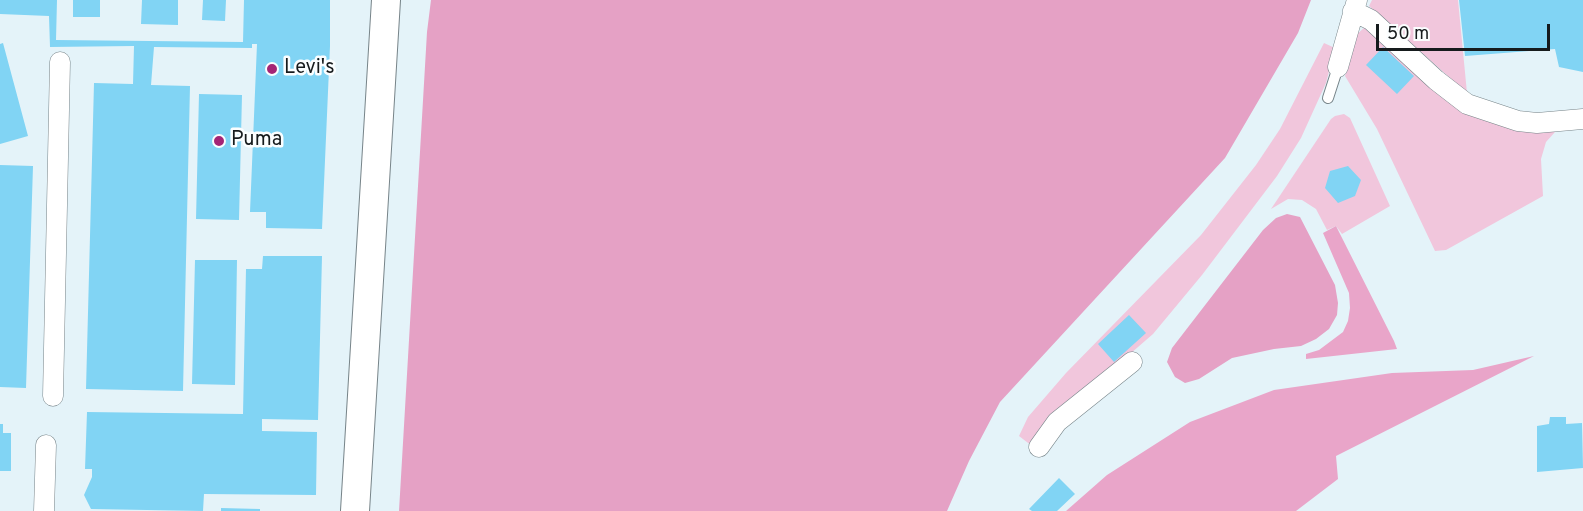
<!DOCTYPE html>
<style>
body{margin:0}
#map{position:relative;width:1583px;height:511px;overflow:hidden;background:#e4f3f9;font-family:Overpass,sans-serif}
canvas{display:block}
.scale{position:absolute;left:1376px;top:24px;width:174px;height:27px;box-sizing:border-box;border:3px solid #161b1d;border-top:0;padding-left:8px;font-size:18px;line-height:21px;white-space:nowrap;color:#161b1d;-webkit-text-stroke:4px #fbfeff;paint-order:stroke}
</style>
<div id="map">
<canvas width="1583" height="511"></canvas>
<div class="scale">50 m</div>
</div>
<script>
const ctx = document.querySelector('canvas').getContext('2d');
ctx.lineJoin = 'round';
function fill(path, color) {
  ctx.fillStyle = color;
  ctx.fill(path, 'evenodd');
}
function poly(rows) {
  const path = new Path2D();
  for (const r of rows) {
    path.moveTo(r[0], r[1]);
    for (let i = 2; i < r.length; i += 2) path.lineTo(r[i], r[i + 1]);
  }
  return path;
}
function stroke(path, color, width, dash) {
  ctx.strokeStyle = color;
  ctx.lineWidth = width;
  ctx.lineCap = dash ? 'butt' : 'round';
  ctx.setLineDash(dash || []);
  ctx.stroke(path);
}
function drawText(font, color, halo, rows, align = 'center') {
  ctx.font = font + ' Overpass,sans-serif';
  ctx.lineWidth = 5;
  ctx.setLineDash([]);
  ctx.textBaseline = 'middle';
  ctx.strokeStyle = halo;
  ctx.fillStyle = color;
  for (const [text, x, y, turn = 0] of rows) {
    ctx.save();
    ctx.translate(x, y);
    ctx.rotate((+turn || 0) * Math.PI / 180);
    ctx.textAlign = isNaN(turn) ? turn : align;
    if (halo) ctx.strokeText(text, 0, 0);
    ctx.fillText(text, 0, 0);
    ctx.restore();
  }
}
fill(poly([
 [1372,0,1458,0,1467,93,1369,6],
 [1364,28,1370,29,1436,88,1554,128,1555,132,1546,142,1541,159,1543,196,1446,250,1435,251,1377,129,1345,76,1357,34],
 [1324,43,1335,48,1326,83,1301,138,1277,176,1202,275,1153,334,1115,367,1032,446,1019,436,1028,417,1066,373,1201,235,1256,165,1280,129],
 [1344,114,1350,118,1390,206,1342,234,1336,226,1327,230,1316,209,1302,200,1288,199,1271,209,1331,119,1335,116]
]), '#f1c6dc');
fill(poly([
 [1336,226,1394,341,1397,349,1306,359,1306,354,1319,350,1343,332,1348,321,1350,308,1349,293,1323,233],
 [1534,356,1336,456,1338,479,1296,511,1066,511,1107,475,1190,422,1274,390,1392,373,1473,370]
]), '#e9a5c9');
fill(poly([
 [431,0,1311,0,1298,33,1225,158,1000,402,969,461,947,511,399,511,427,32],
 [1287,214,1300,217,1335,285,1338,303,1337,315,1329,329,1316,339,1301,346,1274,349,1232,358,1199,379,1185,383,1175,377,1167,362,1172,348,1263,230,1276,218]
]), '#e5a1c5');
fill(poly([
 [0,0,57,0,56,40,243,42,244,0,330,0,330,46,322,229,266,228,266,212,250,212,257,44,252,44,252,48,154,47,151,85,190,86,183,391,86,389,94,83,133,84,134,46,50,47,49,16,0,14],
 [73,0,100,0,100,17,73,17],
 [142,0,178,0,178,25,141,24],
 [203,0,226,0,225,21,202,20],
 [1459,0,1583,0,1583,72,1559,67,1555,49,1465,56],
 [3,43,28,136,0,144,0,44],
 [1383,47,1414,76,1397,94,1366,65],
 [199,94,242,95,239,220,196,219],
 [0,165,33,166,26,388,0,387],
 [1348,166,1361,180,1355,196,1338,203,1325,188,1330,171],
 [263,256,322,256,318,420,262,419,262,431,317,432,316,495,204,494,203,511,91,509,84,495,92,477,92,469,85,469,87,412,243,414,246,269,262,269],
 [195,260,237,260,235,385,192,384],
 [1129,315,1146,333,1114,362,1098,344],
 [1550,417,1566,417,1566,424,1582,423,1583,468,1537,472,1537,426,1549,424],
 [0,424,3,424,3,433,11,433,11,471,0,471],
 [1059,478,1075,494,1057,511,1032,511,1029,509],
 [221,508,260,509,260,511,221,511]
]), '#81d4f4');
const lane = poly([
 [1328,98,1338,67]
]);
const street = poly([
 [1353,11,1371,20,1436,80,1467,104,1518,121,1537,123,1583,119],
 [1338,67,1357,0],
 [53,396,60,62],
 [1039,447,1057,422,1132,362],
 [44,511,46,445]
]);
const secondary = poly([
 [355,511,386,0]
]);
stroke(lane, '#778489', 12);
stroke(street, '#778489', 21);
stroke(secondary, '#778489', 30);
stroke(lane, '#fff', 10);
stroke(street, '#fff', 20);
stroke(secondary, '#fff', 28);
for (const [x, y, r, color] of [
 [272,69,6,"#a42576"],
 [219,141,6,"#a42576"]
]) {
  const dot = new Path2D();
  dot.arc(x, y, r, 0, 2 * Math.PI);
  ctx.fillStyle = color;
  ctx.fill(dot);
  stroke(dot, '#fbfeff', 2);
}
drawText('20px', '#161b1d', '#fbfeff', [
 ["Levi's",284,69],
 ["Puma",231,141]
], 'left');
</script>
